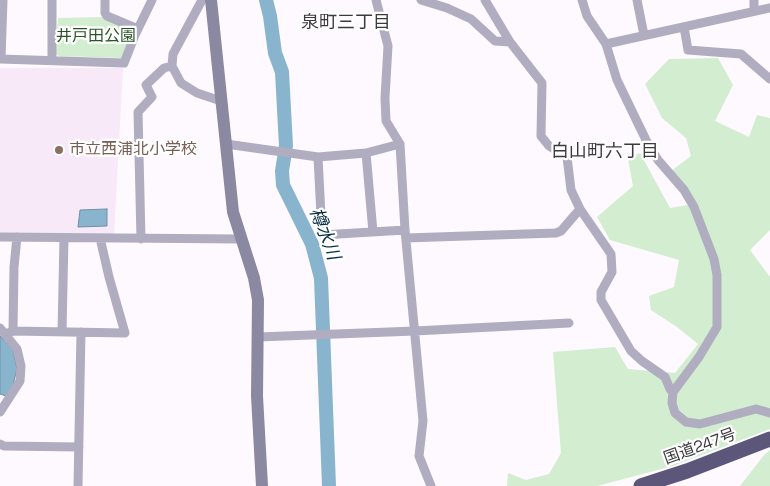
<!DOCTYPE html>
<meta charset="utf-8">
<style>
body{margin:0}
canvas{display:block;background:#fef9fe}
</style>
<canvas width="770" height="486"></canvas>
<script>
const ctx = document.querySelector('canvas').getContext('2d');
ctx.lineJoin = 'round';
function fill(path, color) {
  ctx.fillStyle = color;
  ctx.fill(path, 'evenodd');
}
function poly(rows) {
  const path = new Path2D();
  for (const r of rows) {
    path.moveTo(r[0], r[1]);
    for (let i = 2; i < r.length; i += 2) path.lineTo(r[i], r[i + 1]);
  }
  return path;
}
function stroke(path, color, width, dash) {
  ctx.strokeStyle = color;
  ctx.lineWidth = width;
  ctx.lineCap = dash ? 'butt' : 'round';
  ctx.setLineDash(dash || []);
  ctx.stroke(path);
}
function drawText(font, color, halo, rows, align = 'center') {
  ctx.font = font + ' "Space Grotesk","Noto Sans JP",sans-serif';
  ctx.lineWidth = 4.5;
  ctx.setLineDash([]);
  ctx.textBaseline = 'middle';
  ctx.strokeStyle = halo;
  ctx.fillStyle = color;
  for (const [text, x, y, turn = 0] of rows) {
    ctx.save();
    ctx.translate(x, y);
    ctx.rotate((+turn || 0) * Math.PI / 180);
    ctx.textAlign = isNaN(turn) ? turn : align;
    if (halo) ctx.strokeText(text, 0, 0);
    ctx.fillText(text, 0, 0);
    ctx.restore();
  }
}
fill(poly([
 [0,68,123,68,114,235,0,233]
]), '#f7e9f8');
fill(poly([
 [102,17,132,31,124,57,120,58,59,56,56,54,58,18],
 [718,58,733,85,715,121,749,137,757,115,770,118,770,230,750,250,770,277,770,429,673,466,597,486,507,486,508,473,526,480,549,474,561,453,553,352,615,347,628,369,675,373,698,344,677,327,651,310,649,296,674,287,679,260,610,240,597,217,633,186,628,159,640,153,670,208,688,205,671,171,691,156,686,138,662,118,645,84,669,59],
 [770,450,770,486,740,486,764,455]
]), '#d2edcf');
const water = poly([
 [107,209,107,226,78,227,80,210,107,209],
 [0,336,13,350,17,369,13,385,6,396,0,394,0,336]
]);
fill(water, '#88b4cd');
stroke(water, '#728fa2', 1);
stroke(poly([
 [266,0,270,16,275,53,282,72,286,146,282,171,283,185,312,244,321,278,329,486]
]), '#88b4cd', 14);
stroke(poly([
 [105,0,105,13,107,16,138,29],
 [202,0,173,54,172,66,181,83,197,93,221,101],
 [376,0,388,46,385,98,386,121,400,144,405,230,423,421,419,456,431,486],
 [421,0,447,8,471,19,495,41,510,42,542,83,541,136,549,146,567,157,571,190,580,209,611,254,612,272,601,292,601,300,631,351,642,361,665,377,670,389,673,392],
 [485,0,510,42],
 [582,0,587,16,606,44,617,80,646,140,658,160,684,190,694,207,714,259,717,275,717,327,699,357,673,392,672,403,675,413,686,422,700,424,756,409,770,413],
 [637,0,644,35],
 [754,0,754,11],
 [684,27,688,50,741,54,770,79],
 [606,44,770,8],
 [0,59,124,63,135,35,152,0],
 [1,59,3,0],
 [52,60,52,0],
 [226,144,318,157,366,153,400,144],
 [366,153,373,232],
 [318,157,322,235,405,230],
 [0,237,240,239],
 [406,238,556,233,561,231,580,209],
 [141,239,138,112,152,97,146,85,164,68,172,66],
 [0,328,17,349,21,366,20,381,0,412],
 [13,331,14,267,17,237],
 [62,332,64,238],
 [6,334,13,331,125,333,109,277,100,238],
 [258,337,415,331,569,323],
 [0,444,4,446,79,447],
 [78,486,81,332]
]), '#b0adc0', 9);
stroke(poly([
 [211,0,233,212,254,278,258,300,257,396,262,486]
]), '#8b88a2', 12);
stroke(poly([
 [641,486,687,471,770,439]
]), '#5c567a', 15);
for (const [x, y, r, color] of [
 [59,150,5,"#8d6e63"]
]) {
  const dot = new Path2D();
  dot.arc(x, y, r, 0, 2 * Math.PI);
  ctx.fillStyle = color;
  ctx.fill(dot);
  stroke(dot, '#fff', 2);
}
drawText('16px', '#295426', '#fff', [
 ["井戸田公園",96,37]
]);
drawText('16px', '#785e54', '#fff', [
 ["市立西浦北小学校",69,150]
], 'left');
drawText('16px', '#3d3a3d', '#fff', [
 ["国道247号",700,447,-20]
]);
drawText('18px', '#3d3a3d', '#fff', [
 ["泉町三丁目",346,23],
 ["白山町六丁目",605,152]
]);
drawText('italic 18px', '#0a3143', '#fff', [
 ["樽水川",324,234,69]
]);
</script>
